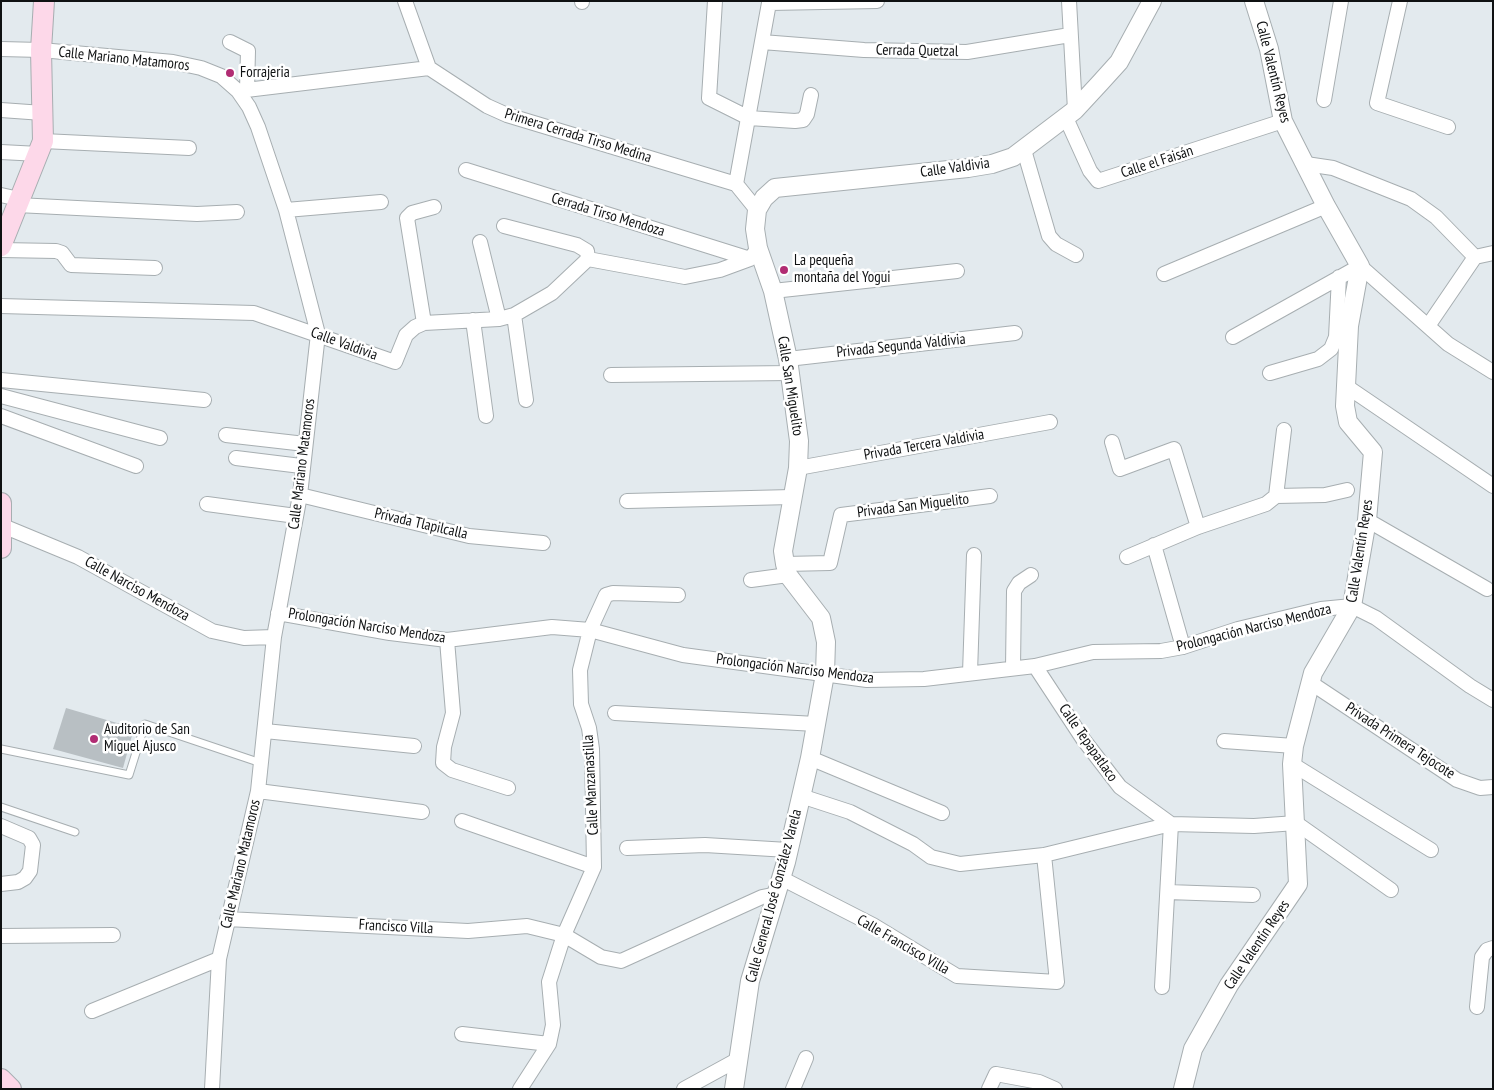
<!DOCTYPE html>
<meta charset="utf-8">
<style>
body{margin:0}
#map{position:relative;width:1494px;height:1090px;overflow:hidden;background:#e3eaee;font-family:"PT Sans Narrow",sans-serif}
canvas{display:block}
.frame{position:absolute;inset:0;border:2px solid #0f1112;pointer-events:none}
</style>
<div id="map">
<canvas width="1494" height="1090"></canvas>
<div class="frame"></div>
</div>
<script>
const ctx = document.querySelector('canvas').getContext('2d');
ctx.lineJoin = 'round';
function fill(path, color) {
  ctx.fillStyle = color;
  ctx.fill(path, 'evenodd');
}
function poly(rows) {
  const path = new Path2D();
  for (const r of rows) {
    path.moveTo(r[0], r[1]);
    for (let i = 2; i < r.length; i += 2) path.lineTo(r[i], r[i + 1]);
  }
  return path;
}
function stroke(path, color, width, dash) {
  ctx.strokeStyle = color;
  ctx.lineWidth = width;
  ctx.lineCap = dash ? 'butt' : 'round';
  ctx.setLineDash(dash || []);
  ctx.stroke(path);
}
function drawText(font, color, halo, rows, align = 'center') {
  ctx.font = font + ' "PT Sans Narrow",sans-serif';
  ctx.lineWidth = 5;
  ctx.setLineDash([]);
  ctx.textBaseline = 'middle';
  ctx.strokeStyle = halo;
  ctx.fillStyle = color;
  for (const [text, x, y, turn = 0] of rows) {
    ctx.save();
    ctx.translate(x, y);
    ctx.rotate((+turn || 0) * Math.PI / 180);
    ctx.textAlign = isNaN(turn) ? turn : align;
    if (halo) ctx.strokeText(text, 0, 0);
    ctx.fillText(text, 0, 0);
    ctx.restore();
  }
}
fill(poly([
 [66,708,134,728,123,768,53,749]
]), '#b8bfc3');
const service = poly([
 [1,749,129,775,145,724,261,763],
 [1,807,75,832]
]);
const minor = poly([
 [405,1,429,68],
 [582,1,582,2],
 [715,1,709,98,749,118,795,121,803,120,807,114,811,95],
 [1069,1,1075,110],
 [1400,1,1377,103,1448,127],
 [230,42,248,51,247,90],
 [762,42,864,50,967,52,1070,35],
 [1,49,41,50,173,62,201,68,221,76,238,91,249,107,258,127,286,210,318,334,300,495,274,637,258,791,219,959,212,1089],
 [429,68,487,106,507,115,736,184],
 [238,91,429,68],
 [1324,100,1341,1],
 [1,110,43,113],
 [1066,118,1090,171,1098,181,1283,121],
 [43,141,189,148],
 [1024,150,1049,236,1056,244,1076,255],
 [1,152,39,154],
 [1306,164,1333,168,1411,199,1436,217,1475,257,1493,253],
 [466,170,750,259],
 [736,184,769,3,877,1],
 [736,184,757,210],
 [1,195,19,199],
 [17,205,197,214,237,212],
 [286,210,381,202],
 [504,226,577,245,587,251,588,259],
 [480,242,499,319],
 [1,250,56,251,62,253,71,265,155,268],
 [1164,274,1326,206],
 [773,291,957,271],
 [1,306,254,313,395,362,406,335,415,327,424,323,499,319,514,315,552,293,588,259,685,277,720,270,750,259,758,248],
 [514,315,526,400],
 [473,320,486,416],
 [424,323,407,218,412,213,434,207],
 [1428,326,1475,257],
 [1233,337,1360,266,1448,344,1493,372],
 [788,359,1015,333],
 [1270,373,1318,359,1331,349,1336,337,1339,277],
 [611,375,791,373],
 [1,380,204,400],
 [1346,386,1493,486],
 [1,396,160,438],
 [1,416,136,466],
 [226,435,305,444],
 [1112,442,1120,469,1174,449,1198,527],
 [236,458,301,466],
 [798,468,1050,422],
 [300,495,469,536,543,543],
 [1276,496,1284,430],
 [627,501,792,497],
 [207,504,296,516],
 [1367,520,1487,589],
 [3,526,78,557,212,631,244,638,274,637],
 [1154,545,1183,647],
 [1127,557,1198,527,1266,504,1276,496,1325,495,1347,490],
 [785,564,830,563,841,515,990,496],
 [751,580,788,575],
 [278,613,390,633,447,640,552,627,590,630,683,655,867,680,924,679,1035,666,1093,652,1161,651,1183,647,1238,629,1321,609,1352,606,1376,618,1470,686,1493,700],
 [447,640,453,713,444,747,443,763,452,770,508,788],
 [1035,666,1083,739,1120,787,1171,824,1254,826,1296,823,1391,890],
 [1013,668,1014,591,1019,583,1031,575],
 [970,673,974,555],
 [1311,683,1457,780,1480,788,1493,787],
 [615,713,816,724],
 [265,731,414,746],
 [1224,741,1294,746],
 [810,758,942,813],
 [1292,764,1431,850],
 [258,791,422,812],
 [801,796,850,812,913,844,931,857,960,864,1044,855,1171,824,1162,987],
 [462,821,594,867],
 [1,826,29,838,33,845,30,871,25,878,18,882,1,884],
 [627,848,705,845,788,850],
 [781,878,873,925,957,976,1057,982,1044,855],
 [1168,892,1253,895],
 [227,919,468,931,527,926,564,935,601,957,621,961,762,897,777,894],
 [1,936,113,935],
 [1477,1007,1482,957,1487,950,1493,948],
 [92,1011,219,959],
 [462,1034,549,1044],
 [520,1089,549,1044,553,1025,549,982,564,935,594,867,592,749,589,728,581,704,580,670,590,630,606,595,613,593,678,595],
 [684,1089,737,1060],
 [793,1089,806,1058],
 [989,1089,996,1074,1039,1082,1055,1089]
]);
const tertiary = poly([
 [734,1089,750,981,786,862,810,758,825,674,826,642,821,618,788,575,785,564,783,551,798,468,799,441,788,359,773,291,758,248,755,229,757,210,764,198,775,188,968,168,992,164,1013,157,1075,110,1100,83,1119,62,1152,1],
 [1183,1089,1193,1049,1229,985,1298,884,1292,764,1294,746,1313,673,1352,606,1367,520,1373,452,1348,422,1345,406,1349,326,1360,266,1326,206,1283,121,1269,49,1254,1]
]);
const secondary = poly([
 [1,246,43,141,41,50,44,1],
 [1,503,1,548],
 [1,1079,11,1089]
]);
stroke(service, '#a7aeb1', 9);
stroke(minor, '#a7aeb1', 16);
stroke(tertiary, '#a7aeb1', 20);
stroke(secondary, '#a7aeb1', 22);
stroke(service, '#fff', 7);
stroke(minor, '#fff', 14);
stroke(tertiary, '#fff', 18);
stroke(secondary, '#fdd8e9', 20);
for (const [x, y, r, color] of [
 [230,73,5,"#b12c73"],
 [784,270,5,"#b12c73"],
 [94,739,5,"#b12c73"]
]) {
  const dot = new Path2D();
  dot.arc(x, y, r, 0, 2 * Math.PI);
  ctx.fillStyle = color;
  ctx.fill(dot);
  stroke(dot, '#fff', 2);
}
drawText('15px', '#0f1112', '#fff', [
 ["Cerrada Quetzal",917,51,1],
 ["Calle Mariano Matamoros",124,59,6],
 ["Calle Valentín Reyes",1273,72,76],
 ["Primera Cerrada Tirso Medina",578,136,17],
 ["Calle el Faisán",1157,162,-18],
 ["Calle Valdivia",955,168,-8],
 ["Cerrada Tirso Mendoza",608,215,17],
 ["Calle Valdivia",344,344,20],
 ["Privada Segunda Valdivia",901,346,-6],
 ["Calle San Miguelito",790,386,81],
 ["Privada Tercera Valdivia",924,445,-10],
 ["Calle Mariano Matamoros",302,464,-83],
 ["Privada San Miguelito",913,506,-7],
 ["Privada Tlapilcalla",421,524,13],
 ["Calle Valentín Reyes",1360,551,-81],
 ["Calle Narciso Mendoza",137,589,29],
 ["Prolongación Narciso Mendoza",367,626,9],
 ["Prolongación Narciso Mendoza",1254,628,-14],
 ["Prolongación Narciso Mendoza",795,669,7],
 ["Privada Primera Tejocote",1400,741,33],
 ["Calle Tepapatlaco",1088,743,55],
 ["Calle Manzanastilla",591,785,-93],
 ["Calle Mariano Matamoros",241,864,-77],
 ["Calle General José González Varela",774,896,-75],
 ["Francisco Villa",396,927,3],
 ["Calle Francisco Villa",903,945,30],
 ["Calle Valentín Reyes",1257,945,-56]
]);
drawText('15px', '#0f1112', '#fff', [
 ["Forrajeria",240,73],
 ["La pequeña",794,261],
 ["montaña del Yogui",794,278],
 ["Auditorio de San",104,730],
 ["Miguel Ajusco",104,747]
], 'left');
</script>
